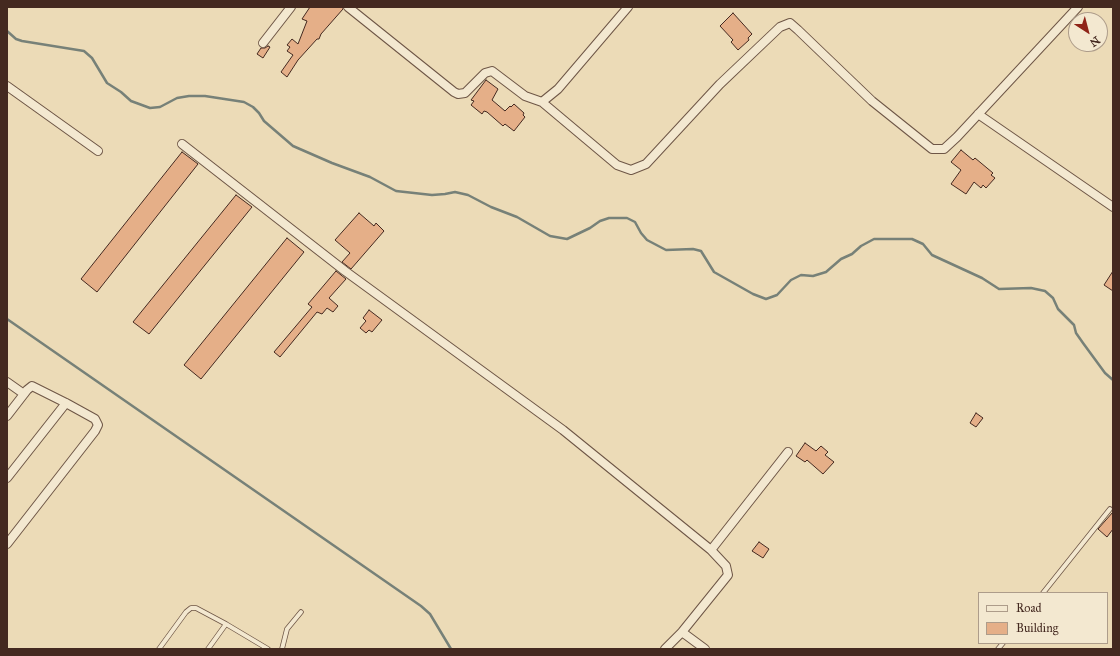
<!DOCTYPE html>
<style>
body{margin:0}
#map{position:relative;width:1120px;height:656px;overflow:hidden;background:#ecdbb7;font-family:"IM FELL Great Primer",serif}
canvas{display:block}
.frame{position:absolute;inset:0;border:8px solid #442920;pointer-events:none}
.legend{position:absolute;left:978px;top:592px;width:130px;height:52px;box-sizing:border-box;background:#f3e8d0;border:1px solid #ad9c8a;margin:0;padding:5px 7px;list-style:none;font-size:12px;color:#442920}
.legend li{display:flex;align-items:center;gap:8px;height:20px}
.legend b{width:20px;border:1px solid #ad9c8a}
.north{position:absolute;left:1068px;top:12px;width:40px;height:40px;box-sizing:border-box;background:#f3e8d0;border:1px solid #ad9c8a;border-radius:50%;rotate:144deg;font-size:11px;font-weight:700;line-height:16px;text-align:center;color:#442920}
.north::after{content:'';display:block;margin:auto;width:14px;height:18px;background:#8f2418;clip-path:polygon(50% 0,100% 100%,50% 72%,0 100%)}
</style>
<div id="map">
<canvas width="1120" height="656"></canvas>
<div class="frame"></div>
<ul class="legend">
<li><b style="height:5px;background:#f3e8d0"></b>Road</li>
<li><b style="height:11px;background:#e5af88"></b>Building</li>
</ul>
<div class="north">N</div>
</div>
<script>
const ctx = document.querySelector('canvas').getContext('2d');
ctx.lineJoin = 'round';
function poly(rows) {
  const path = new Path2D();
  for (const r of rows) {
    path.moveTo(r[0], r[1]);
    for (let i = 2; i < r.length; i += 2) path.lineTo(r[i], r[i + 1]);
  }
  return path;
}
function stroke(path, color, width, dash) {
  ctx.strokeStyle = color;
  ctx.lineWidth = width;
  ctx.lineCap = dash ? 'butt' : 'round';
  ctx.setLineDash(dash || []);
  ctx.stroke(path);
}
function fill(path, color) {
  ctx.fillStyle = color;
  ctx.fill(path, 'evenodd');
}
stroke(poly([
 [7,31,16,39,22,41,84,51,92,58,107,83,121,92,131,101,150,108,160,107,177,98,189,96,205,96,244,102,253,107,259,113,264,121,293,146,332,163,370,177,396,191,432,195,445,194,455,192,468,195,491,207,517,217,550,236,567,239,590,228,600,221,609,218,627,218,635,222,641,233,647,240,666,250,693,249,701,251,714,272,753,294,766,299,777,295,791,280,801,275,813,276,826,272,841,259,852,254,861,246,874,239,912,239,923,244,932,255,982,278,999,289,1031,288,1045,291,1053,298,1058,309,1074,325,1076,333,1083,343,1105,373,1113,380],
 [7,319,421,606,430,614,451,649]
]), '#778178', 2.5);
const building = poly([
 [310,7,343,7,343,9,321,34,319,39,317,39,298,60,287,77,281,72,293,55,287,51,290,47,287,45,292,39,298,44,307,21,302,19,310,7],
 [733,13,752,34,748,38,749,40,738,50,731,42,733,40,720,26,733,13],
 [268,46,270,47,263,58,257,54,261,48,265,48,268,46],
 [486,80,498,89,492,100,505,111,510,106,511,107,514,104,524,113,523,115,525,117,514,131,505,124,503,126,487,112,484,111,482,114,471,105,474,101,471,100,486,80],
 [961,150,973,160,975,158,993,173,991,175,995,178,986,188,983,185,981,188,974,182,966,194,951,184,961,170,951,162,961,150],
 [182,152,198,164,97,292,81,279,182,152],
 [236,195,252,207,149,334,133,322,236,195],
 [359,213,374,226,376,223,384,231,351,269,342,262,350,253,335,240,359,213],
 [287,238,304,252,201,379,184,365,287,238],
 [336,271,346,279,329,298,338,306,333,312,327,308,322,314,317,312,280,357,274,352,312,307,308,304,336,271],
 [1113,271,1113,291,1104,285,1113,271],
 [369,310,382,320,372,332,369,330,366,333,360,328,366,321,363,318,369,310],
 [976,413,983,418,976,427,970,423,976,413],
 [805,443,816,451,821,446,828,452,825,455,834,462,823,474,807,460,805,462,796,456,805,443],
 [1113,512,1113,529,1107,537,1098,529,1113,512],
 [759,542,769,549,763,558,752,551,759,542]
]);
fill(building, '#e5af88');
stroke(building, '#442920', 1);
const lane = poly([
 [1043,593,1110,509],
 [159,649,186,612,191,608,196,608,226,624,268,649],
 [208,649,226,624],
 [282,649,287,629,301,612],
 [998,649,1003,643]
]);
const street = poly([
 [348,7,454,92,458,94,465,93,485,73,492,71,525,96,542,102,558,89,628,7],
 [263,43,291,7],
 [7,86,98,151],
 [542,102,617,165,631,170,646,164,720,84,780,27,790,23,798,30,872,101,932,149,944,149,957,137,1078,7],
 [978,114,1113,207],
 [182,144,345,271,563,430,711,550,726,566,728,575,682,632,665,649],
 [7,382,24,394,27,390,32,386,66,403,95,419,98,425,95,431,7,544],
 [7,416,24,394],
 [7,478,66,403],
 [711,550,788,452],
 [682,632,705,649]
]);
stroke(lane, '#6e5646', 5.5);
stroke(street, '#6e5646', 10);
stroke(lane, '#f3e8d0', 4);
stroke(street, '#f3e8d0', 8);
</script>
